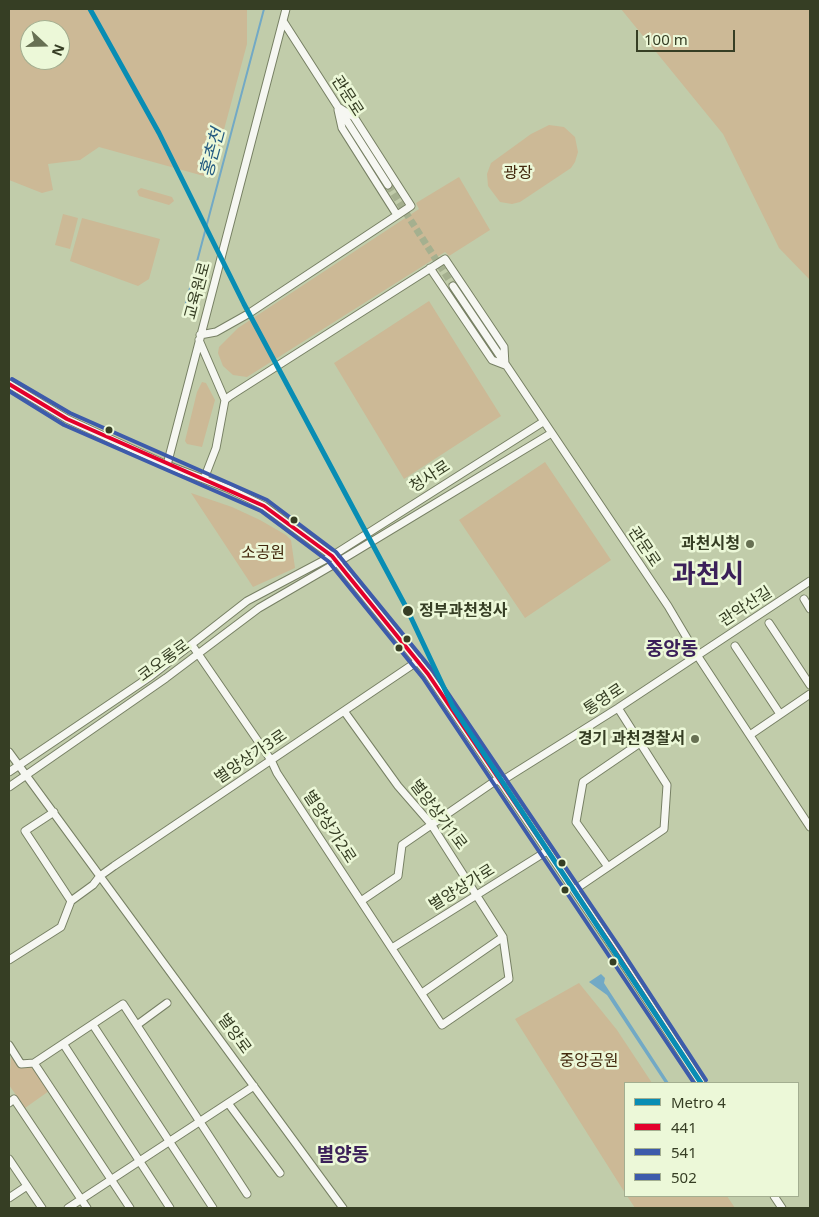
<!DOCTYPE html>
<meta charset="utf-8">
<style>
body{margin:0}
#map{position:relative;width:819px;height:1217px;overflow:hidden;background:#c1ccaa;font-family:"Noto Sans",sans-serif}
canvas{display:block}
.frame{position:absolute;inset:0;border:10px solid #363e24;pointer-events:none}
.legend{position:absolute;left:624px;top:1082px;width:175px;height:115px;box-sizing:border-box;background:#ecf8d8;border:1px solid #a3ae90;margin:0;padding:6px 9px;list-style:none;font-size:15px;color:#363e24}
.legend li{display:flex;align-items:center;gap:10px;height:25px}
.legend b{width:25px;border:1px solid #a3ae90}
.north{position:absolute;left:20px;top:20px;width:50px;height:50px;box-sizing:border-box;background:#ecf8d8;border:1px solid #a3ae90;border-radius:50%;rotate:111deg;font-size:14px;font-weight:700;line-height:20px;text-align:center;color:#363e24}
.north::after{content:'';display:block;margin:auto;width:18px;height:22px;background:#677053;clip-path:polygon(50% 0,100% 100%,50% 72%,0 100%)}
.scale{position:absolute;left:636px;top:30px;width:99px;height:22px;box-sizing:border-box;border:2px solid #363e24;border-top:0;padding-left:6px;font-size:15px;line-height:18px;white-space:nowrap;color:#363e24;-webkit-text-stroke:4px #ecf8d8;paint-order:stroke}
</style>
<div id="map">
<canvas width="819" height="1217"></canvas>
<div class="frame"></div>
<ul class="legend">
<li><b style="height:6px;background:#088db4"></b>Metro 4</li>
<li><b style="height:6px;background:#e4002b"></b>441</li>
<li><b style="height:6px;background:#3d5bab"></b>541</li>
<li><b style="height:6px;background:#3d5bab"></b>502</li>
</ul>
<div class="north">N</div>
<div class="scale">100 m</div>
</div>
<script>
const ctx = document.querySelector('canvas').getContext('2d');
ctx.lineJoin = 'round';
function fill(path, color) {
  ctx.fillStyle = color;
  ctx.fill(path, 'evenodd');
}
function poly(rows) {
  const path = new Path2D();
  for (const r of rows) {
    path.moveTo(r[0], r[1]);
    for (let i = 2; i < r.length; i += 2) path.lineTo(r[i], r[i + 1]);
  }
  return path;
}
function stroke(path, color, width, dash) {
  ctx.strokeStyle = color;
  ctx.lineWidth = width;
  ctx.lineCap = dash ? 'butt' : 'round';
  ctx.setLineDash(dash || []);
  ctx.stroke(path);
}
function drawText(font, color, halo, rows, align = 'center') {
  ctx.font = font + ' "Noto Sans","Noto Sans KR",sans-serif';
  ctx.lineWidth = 5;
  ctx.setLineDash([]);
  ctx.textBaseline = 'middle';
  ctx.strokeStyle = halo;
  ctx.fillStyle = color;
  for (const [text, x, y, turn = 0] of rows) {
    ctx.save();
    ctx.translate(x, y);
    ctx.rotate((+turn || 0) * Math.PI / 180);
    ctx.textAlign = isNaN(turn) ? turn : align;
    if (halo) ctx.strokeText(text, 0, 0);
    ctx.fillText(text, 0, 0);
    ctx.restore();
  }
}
fill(poly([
 [9,9,247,9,247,44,211,178,99,147,80,160,48,164,53,190,42,193,9,180],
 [30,30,60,30,60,60,30,60],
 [621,9,810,9,810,280,779,248,723,134],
 [549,125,564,127,575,137,578,152,575,162,571,168,520,202,512,204,500,202,488,186,487,174,491,163,531,134],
 [459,177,490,230,449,256,445,252,247,377,233,375,223,366,218,353,219,347,238,328,419,209,416,203],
 [141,188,172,197,174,201,169,205,139,196,137,191],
 [63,214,78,218,70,249,55,245],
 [82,218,160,239,149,279,138,286,70,261],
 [429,301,501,416,404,479,334,363],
 [202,382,206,383,215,400,202,447,187,444,185,441,197,392],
 [545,462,611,560,525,618,459,520],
 [191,493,232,507,260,520,286,535,291,540,295,568,253,587],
 [579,983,617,1030,652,1083,625,1083,625,1193,515,1019],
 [11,1057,18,1065,33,1066,49,1091,25,1108,9,1085],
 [627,1196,727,1196,735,1208,635,1208]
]), '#ccb996');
fill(poly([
 [601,974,605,978,604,983,669,1083,665,1083,607,995,589,982]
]), '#72a9c5');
stroke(poly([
 [186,303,264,9]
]), '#72a9c5', 2);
stroke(poly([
 [388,185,453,286]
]), '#a5b08f', 7, [7, 3.5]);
const minor = poly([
 [283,21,388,185],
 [338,110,342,128,397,215],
 [453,286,668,606,697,655,810,827],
 [200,335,216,332,248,314,411,206,354,117,338,107],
 [199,340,225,400,216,448,204,479],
 [9,384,67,419,167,465,227,488,264,506,332,556,428,674,615,951,701,1083],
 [225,400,230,396,445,259,504,347,505,365,492,360,430,268],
 [167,465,286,9],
 [804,599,810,609],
 [769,623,810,685],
 [192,645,271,760,277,773,442,1025,509,979,503,937,431,824,398,786,344,711],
 [735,646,780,714],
 [750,735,810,694],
 [9,752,343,1208],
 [9,772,151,676,247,601,332,556,543,422],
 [500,782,618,708,810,581],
 [9,787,166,678,259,608,338,562,550,434],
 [54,812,25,831,71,901],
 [608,867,576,822,583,782,640,743],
 [574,890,664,829,667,785,618,708],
 [361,901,398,876,402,845,498,779],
 [392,948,547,851],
 [9,960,61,927,71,901,93,885,100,876,114,866,418,661],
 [422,993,503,937],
 [93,1025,213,1208],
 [137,1025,167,1003],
 [9,1045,21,1064,34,1063,130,1208],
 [64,1045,170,1208],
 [34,1063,123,1004,247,1194],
 [9,1103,14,1099,87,1208],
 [228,1103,280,1173],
 [9,1159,42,1208],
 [774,1196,782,1208],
 [9,1198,27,1186],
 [68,1208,254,1086]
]);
stroke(minor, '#778064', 9);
stroke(minor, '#f6f7f2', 7);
stroke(poly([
 [9,384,67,419,264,506,332,556,428,674,615,951,701,1083]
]), '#e4002b', 4);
stroke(poly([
 [9,391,64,425,261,511,328,561,423,678,694,1083]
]), '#3d5bab', 4);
stroke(poly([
 [12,379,70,413,267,500,336,552,433,671,620,948,706,1080]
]), '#3d5bab', 4);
stroke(poly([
 [90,9,159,133,244,304,406,607,453,707,701,1083]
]), '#088db4', 5);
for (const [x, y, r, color] of [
 [109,430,4.5,"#363e24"],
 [294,520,4.5,"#363e24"],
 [750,544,5,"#677053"],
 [408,611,6,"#363e24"],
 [407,639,4.5,"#363e24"],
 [399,648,4.5,"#363e24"],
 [695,739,5,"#677053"],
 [562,863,4.5,"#363e24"],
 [565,890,4.5,"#363e24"],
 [613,962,4.5,"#363e24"]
]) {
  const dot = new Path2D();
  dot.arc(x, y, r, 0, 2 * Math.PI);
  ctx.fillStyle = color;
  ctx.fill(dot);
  stroke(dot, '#ecf8d8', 2);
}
drawText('16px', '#363e24', '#ecf8d8', [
 ["관문로",347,96,57],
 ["교육원로",198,291,-75],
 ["청사로",430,477,-33],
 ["관문로",644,547,56],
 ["관악산길",746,607,-33],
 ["코오롱로",164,661,-36],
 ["통영로",604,700,-33],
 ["별양상가3로",251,757,-34],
 ["별양상가1로",438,815,53],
 ["별양상가2로",329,827,57],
 ["별양상가로",462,888,-32],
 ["별양로",234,1034,54]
]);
drawText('16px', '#442a0f', '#ecf8d8', [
 ["광장",518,173],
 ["소공원",263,553],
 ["중앙공원",589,1061]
]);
drawText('bold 16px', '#363e24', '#ecf8d8', [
 ["과천시청",740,544],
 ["경기 과천경찰서",685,739]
], 'right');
drawText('bold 16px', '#363e24', '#ecf8d8', [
 ["정부과천청사",419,611]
], 'left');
drawText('italic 18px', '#255b81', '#ecf8d8', [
 ["홍촌천",213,153,-75]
]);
drawText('bold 19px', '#3b2059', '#ecf8d8', [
 ["중앙동",672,650],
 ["별양동",343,1156]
]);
drawText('bold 26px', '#3b2059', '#ecf8d8', [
 ["과천시",708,576]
]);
</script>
